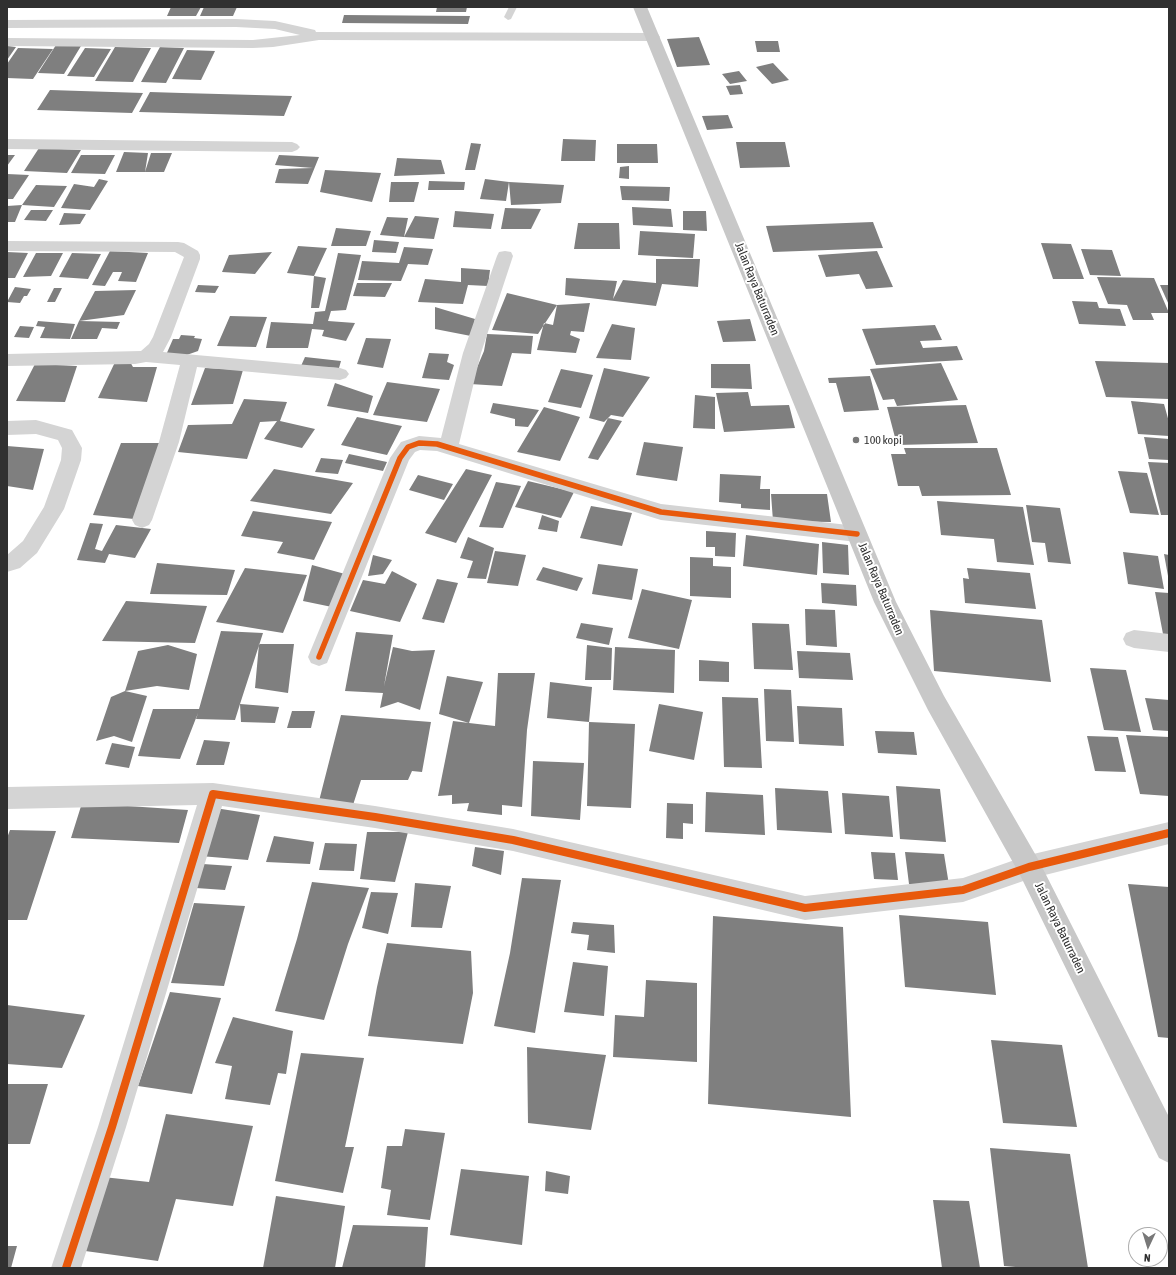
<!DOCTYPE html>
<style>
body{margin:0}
#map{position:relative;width:1176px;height:1275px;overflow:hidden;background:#fff;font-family:"Asap Condensed",sans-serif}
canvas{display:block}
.frame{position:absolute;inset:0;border:8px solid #303030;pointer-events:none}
.north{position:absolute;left:1128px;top:1227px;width:40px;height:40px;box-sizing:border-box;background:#fff;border:1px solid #acacac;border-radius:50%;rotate:184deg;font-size:11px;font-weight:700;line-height:16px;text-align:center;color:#303030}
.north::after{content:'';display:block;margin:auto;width:14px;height:18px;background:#787878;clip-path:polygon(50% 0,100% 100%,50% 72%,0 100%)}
</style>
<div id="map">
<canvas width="1176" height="1275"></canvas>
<div class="frame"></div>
<div class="north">N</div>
</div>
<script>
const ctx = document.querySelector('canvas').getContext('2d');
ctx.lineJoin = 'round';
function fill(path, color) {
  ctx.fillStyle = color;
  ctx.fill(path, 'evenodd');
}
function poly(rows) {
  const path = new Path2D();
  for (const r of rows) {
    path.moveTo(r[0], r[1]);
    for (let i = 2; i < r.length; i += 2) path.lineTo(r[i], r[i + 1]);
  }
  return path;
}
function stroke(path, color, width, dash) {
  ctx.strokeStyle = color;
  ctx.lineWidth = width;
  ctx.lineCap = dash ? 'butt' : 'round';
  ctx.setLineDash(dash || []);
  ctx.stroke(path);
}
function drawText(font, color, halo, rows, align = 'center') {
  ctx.font = font + ' "Asap Condensed",sans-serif';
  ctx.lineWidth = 4;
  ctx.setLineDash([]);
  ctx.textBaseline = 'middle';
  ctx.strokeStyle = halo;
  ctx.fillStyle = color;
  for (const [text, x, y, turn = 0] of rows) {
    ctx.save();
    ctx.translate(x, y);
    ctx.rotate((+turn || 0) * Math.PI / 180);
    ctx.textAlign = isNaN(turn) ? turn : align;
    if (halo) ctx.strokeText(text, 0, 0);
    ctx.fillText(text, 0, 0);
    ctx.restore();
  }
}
fill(poly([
 [171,7,201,7,196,16,167,16],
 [204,7,237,7,233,16,200,16],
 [437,7,467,7,466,12,436,12],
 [344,15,470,16,468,24,342,23],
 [699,37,710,65,677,67,667,39],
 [755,41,778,41,780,52,757,52],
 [56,45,81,46,64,74,38,73],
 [7,46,16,47,7,60],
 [115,47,151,48,133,82,95,81],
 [160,47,184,48,166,83,141,82],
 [18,48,53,49,33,79,7,78,7,64],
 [85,48,111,49,94,77,67,76],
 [187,50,215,51,201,80,172,79],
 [773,63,789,80,772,84,756,67],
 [739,71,747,81,730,84,722,74],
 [740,85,743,94,730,95,726,86],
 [50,90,143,93,132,113,37,110],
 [150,92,182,93,292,96,284,116,139,112],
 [728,115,733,128,707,130,702,116],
 [563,139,596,140,595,161,561,161],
 [736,142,785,142,790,167,740,168],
 [471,143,481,144,475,170,465,170],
 [617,144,657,144,658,163,617,163],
 [39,148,81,150,67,173,24,171],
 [124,152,148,153,145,172,116,172],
 [151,153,172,153,164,172,145,172],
 [7,155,15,155,7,166],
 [81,155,115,155,105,174,71,173],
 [279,155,319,157,308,184,275,183,279,169,313,168,275,165],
 [397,158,441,160,445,174,394,176],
 [629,166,629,179,619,178,620,167],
 [325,170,381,173,372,202,320,192],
 [7,174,29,175,13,199,7,199],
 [99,179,108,181,90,210,61,208,74,184,94,187],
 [485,179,509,182,506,201,480,199],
 [429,181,465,182,464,190,428,190],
 [391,182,419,182,414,202,389,202],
 [509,182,564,185,561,203,511,205],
 [36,185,67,186,54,207,22,205],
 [620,186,670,187,669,201,622,200],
 [22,205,15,222,7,222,7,206],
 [632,207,671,209,673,227,633,225],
 [505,208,541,209,531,229,501,229],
 [31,210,53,210,46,221,24,220],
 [455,211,494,214,491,229,453,227],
 [683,211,706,211,707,231,683,230],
 [64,213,86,214,80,224,59,225],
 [415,216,439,218,434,239,404,237],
 [387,217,408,218,404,237,380,235],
 [873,222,883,248,773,252,766,226],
 [578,223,619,223,620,249,574,249],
 [336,228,371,231,366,246,331,246],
 [640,231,695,234,693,258,638,255],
 [374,240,399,242,396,253,372,252],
 [1041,243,1071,244,1084,279,1053,279],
 [298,246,327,248,314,276,287,273],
 [404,247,433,249,428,265,408,264,401,281,358,280,362,261,399,263],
 [1081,249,1112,250,1121,276,1090,275],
 [110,251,148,253,136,282,118,281,122,272,113,272,105,286,92,285],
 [877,251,893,287,866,289,859,274,826,277,818,255],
 [7,252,28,253,15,278,7,278],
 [272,252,255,274,222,272,229,255],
 [36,253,63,253,51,276,23,277],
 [72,253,101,254,88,279,59,277],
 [338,253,361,255,346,310,331,311,328,321,355,323,346,341,322,336,324,330,312,329,308,348,266,348,271,322,313,324,315,312,325,311],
 [656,259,700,259,698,287,662,284,656,306,565,295,566,278,617,281,613,299,623,280,656,283],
 [461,268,490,270,488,286,468,285,463,304,418,302,425,279,461,282],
 [314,276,326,278,319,308,311,308],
 [1097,277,1154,278,1169,313,1151,313,1154,320,1133,320,1127,305,1108,304],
 [357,283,392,283,385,297,353,296],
 [198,285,219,286,215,293,195,292],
 [1160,285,1169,285,1169,305],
 [15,287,31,289,27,296,24,296,20,303,7,302],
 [54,288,62,288,55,302,47,302],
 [136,290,124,315,79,321,120,322,117,329,102,328,97,339,71,339,79,321,95,291],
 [507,293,557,305,538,334,492,330],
 [1072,301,1097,302,1099,308,1120,309,1126,326,1079,324],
 [590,303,584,332,571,331,570,335,580,339,576,353,537,350,544,323,553,325,557,305],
 [435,307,475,319,471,336,435,329],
 [230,316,267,317,256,347,217,346],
 [750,319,756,341,723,342,717,321],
 [38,321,75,324,70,339,40,338,45,327,36,326],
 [612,324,635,328,631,360,596,358],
 [935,325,942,340,920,341,923,348,957,346,963,360,876,365,862,329],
 [20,326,34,327,29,338,14,337],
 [487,334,533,336,531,354,512,353,502,386,470,384,484,351],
 [181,335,195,336,194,338,202,339,198,351,181,357,166,355,173,339,179,339],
 [366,338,391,339,383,368,357,364],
 [429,353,449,354,447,362,454,365,449,380,422,378],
 [305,357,341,361,339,368,301,366],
 [116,360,129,360,133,367,157,367,147,402,98,398],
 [1095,361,1169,363,1169,399,1106,397],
 [941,363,958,400,897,406,894,399,883,400,870,369],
 [35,364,77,366,65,402,16,401],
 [711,364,750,364,752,389,711,388],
 [205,368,243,370,233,404,191,405],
 [604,368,650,377,623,417,611,415,604,422,589,418],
 [561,369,593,375,581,408,548,402],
 [870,376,879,410,844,412,836,383,829,383,828,378],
 [387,382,440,389,427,422,373,415],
 [335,383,373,396,368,413,327,406],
 [748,392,751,406,789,405,795,428,724,432,716,393],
 [695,395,715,397,715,429,693,428],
 [244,399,287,402,280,421,315,429,302,448,264,439,277,421,260,422,247,459,178,452,188,425,232,424],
 [1131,401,1164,404,1169,422,1169,436,1138,434],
 [493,403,539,410,528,427,515,426,515,419,490,413],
 [966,405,978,443,897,445,887,407],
 [544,407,580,417,560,461,517,452],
 [357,417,402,426,387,455,341,445],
 [608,418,622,421,598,460,588,458],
 [1144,437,1169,439,1169,460,1149,459],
 [644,442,683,447,677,481,636,475],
 [121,443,165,443,134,519,93,515],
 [7,446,44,449,33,490,7,486],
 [904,448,997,448,1011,495,922,496,919,486,898,486,891,454,906,454],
 [349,454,387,462,383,471,345,463],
 [321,458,343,460,338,474,315,472],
 [1148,462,1169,463,1169,515,1161,515],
 [274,469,353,483,331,514,250,501],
 [466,469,492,475,456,543,425,533],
 [1118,471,1147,473,1159,515,1130,513],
 [720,474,761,476,760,489,770,489,770,510,741,508,741,504,719,502],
 [418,475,453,484,444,500,409,490],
 [528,481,574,492,561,518,515,507],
 [496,482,521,486,503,528,479,527],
 [771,494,827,494,831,522,773,521],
 [937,501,1023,507,1034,565,997,562,994,539,941,535],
 [1026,505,1060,508,1071,564,1048,562,1045,543,1032,542],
 [591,506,632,513,622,546,580,538],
 [253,511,295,517,332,522,314,560,277,553,283,542,241,536],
 [542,515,559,521,557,532,538,529],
 [90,523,103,524,95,549,102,551,116,525,151,529,135,558,109,554,105,563,77,560],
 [706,531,736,533,735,557,715,556,715,547,706,547],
 [746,535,819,544,817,575,743,566],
 [468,537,494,548,486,579,467,578,473,561,460,558],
 [822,542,848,545,849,575,823,573],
 [495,551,526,555,518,586,487,583],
 [1123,552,1158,556,1164,589,1128,584],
 [1164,554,1169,555,1169,576,1168,576],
 [373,555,392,560,383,574,368,576],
 [690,557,713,558,713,566,731,567,731,598,690,596],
 [157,563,235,570,227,595,150,594],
 [598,564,638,569,632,600,592,594],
 [312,565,345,574,332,607,303,601],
 [543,567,583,578,577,591,536,580],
 [245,568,307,575,283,633,216,622],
 [967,568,1030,573,1036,609,965,603,963,578,969,579],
 [392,571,417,584,400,622,350,611,363,580,385,584],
 [437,579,458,583,444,623,422,619],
 [821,583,856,585,857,606,822,603],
 [642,589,692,600,679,649,628,638],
 [1155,592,1169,593,1169,635,1163,634],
 [126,601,207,606,195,643,102,641],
 [805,609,835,610,837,647,806,645],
 [930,610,1042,620,1051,682,934,671],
 [581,623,613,628,609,645,576,638],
 [752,623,789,624,793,670,754,669],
 [221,631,263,633,240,704,279,707,275,723,241,722,240,704,235,720,196,719,198,713,180,759,138,756,153,709,199,709],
 [356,632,393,635,384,686,393,647,412,651,435,650,420,710,398,702,380,708,383,693,345,691],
 [259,644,294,644,288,693,255,688],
 [168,645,197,654,189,690,157,686,125,691,147,696,132,742,114,736,96,741,111,697,125,691,138,651],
 [587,645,612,648,611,680,585,680],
 [615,647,675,650,674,693,613,690],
 [797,651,850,653,853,680,799,678],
 [699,660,729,662,729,682,699,681],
 [1090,668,1126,670,1141,732,1104,730],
 [498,673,535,673,527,730,522,807,502,805,502,815,467,811,469,803,452,804,452,795,438,796,453,721,469,723,439,714,447,676,483,682,469,723,495,726],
 [550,682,592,687,589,722,547,718],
 [764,689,791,690,794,742,766,741],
 [722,697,758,698,762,768,724,767],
 [1145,698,1169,700,1169,731,1153,730],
 [659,704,703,712,694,760,649,751],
 [797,706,842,708,844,746,799,744],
 [292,711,315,711,311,728,287,728],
 [341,715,431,722,422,772,412,771,408,780,361,780,353,805,319,801],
 [589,722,635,724,631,808,587,806],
 [875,731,914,732,917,755,878,753],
 [1126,735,1169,737,1169,796,1140,794],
 [1087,736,1118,737,1126,772,1095,771],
 [204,740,230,742,224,765,196,765],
 [112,743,135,747,129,768,105,764],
 [533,761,584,763,580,820,531,816],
 [896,786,940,789,946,842,900,839],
 [775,788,828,791,832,833,777,830],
 [706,792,763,795,765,835,705,832],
 [842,793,889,796,893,837,845,834],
 [82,803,188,810,179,843,71,838],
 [667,803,693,804,693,824,683,823,683,839,666,838],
 [215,808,260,815,248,860,200,856],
 [10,830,56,831,27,920,7,920,7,838],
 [367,832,408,832,395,882,360,879],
 [274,836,314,842,310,864,266,862],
 [325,843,357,844,354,871,319,870],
 [475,847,504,851,501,875,472,866],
 [871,852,895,853,898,880,874,879],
 [905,852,944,854,949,885,909,884],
 [203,864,232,866,225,890,196,888],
 [522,878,561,880,535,1033,494,1026,510,953],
 [312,882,369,888,348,944,324,1020,275,1011,297,939],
 [415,883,451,886,442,928,411,927],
 [1128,884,1169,887,1169,1038,1158,1037],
 [371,892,398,893,388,934,362,928],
 [194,903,245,906,224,986,171,983],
 [899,915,988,922,996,995,905,987],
 [713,916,843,927,851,1117,708,1104],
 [573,922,614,925,615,953,587,950,589,935,571,933],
 [387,943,471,951,473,993,463,1044,368,1036,377,987],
 [573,962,608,966,604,1016,564,1012],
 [646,980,697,983,697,1062,613,1057,615,1015,644,1017],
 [170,992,221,998,192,1094,138,1086],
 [7,1005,85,1015,62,1068,7,1064],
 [233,1017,293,1031,286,1074,278,1073,270,1105,225,1099,232,1066,215,1063],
 [991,1040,1062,1045,1077,1127,1003,1123],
 [527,1047,606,1055,591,1130,528,1123],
 [301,1053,364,1058,345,1147,354,1147,343,1193,275,1181],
 [7,1084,48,1084,30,1144,7,1144],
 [166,1114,253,1126,233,1206,176,1199,158,1261,78,1250,103,1177,149,1182],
 [405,1129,445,1133,430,1220,387,1215,391,1190,381,1188,387,1146,402,1146],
 [990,1148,1070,1154,1088,1268,1027,1268,1004,1266],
 [461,1169,529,1176,522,1245,450,1235],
 [546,1171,570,1176,568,1194,545,1191],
 [276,1196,345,1206,335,1268,263,1268],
 [933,1200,969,1201,980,1268,942,1268],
 [353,1225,428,1227,425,1268,342,1268],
 [7,1246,17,1246,11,1268,7,1268]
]), '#7f7f7f');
fill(poly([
 [509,7,517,7,511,19,508,20,504,17,509,7]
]), '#d4d4d4');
fill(poly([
 [236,19,275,21,315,30,316,32,653,33,658,34,660,37,658,40,653,41,319,40,273,47,253,48,7,46,7,38,253,40,300,35,275,29,236,27,7,28,7,20,236,19],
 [7,139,292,142,297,144,300,147,297,150,292,152,7,149,7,139],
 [7,241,178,242,184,243,198,251,200,255,200,259,171,337,163,352,340,368,346,370,349,374,346,378,340,380,197,367,179,442,152,520,149,525,142,528,135,525,132,520,159,442,180,365,146,362,135,364,7,366,7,354,141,351,149,344,153,337,184,257,175,252,7,251,7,241],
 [505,251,511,252,513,256,481,353,459,444,661,504,857,526,864,529,867,534,864,539,857,542,661,520,437,451,420,450,415,452,409,460,327,663,319,666,311,663,308,657,390,458,401,442,419,436,441,438,463,353,497,256,499,252,505,251],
 [36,420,72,430,82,448,81,460,64,509,37,553,20,568,7,572,7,555,23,541,44,507,61,460,62,448,58,440,36,434,7,435,7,421,36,420],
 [1134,630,1169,634,1169,652,1134,648,1126,645,1123,639,1126,633,1134,630],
 [213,783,375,806,513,829,805,896,963,878,1029,855,1169,822,1169,844,1029,879,963,902,805,920,513,851,375,828,222,806,126,1127,81,1268,51,1268,98,1127,197,805,7,809,7,787,213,783]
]), '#d4d4d4');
fill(poly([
 [633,7,647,7,896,602,944,696,1038,859,1169,1117,1169,1163,1159,1158,1020,875,928,710,874,602,633,7]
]), '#c8c8c8');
stroke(poly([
 [319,657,400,458,408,447,419,443,437,444,661,512,857,534]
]), '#e8590c', 5.5);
stroke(poly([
 [66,1268,112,1127,213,794,375,817,513,840,805,908,963,890,1029,867,1169,833]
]), '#e8590c', 8);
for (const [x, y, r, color] of [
 [856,440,4,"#787878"]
]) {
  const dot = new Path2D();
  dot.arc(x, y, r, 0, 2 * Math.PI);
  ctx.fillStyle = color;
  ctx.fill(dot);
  stroke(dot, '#fff', 1.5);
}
drawText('12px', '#303030', '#fff', [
 ["Jalan Raya Baturraden",757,289,68],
 ["Jalan Raya Baturraden",881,589,67],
 ["Jalan Raya Baturraden",1060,928,64]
]);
drawText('12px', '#303030', '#fff', [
 ["100 kopi",864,440]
], 'left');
</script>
